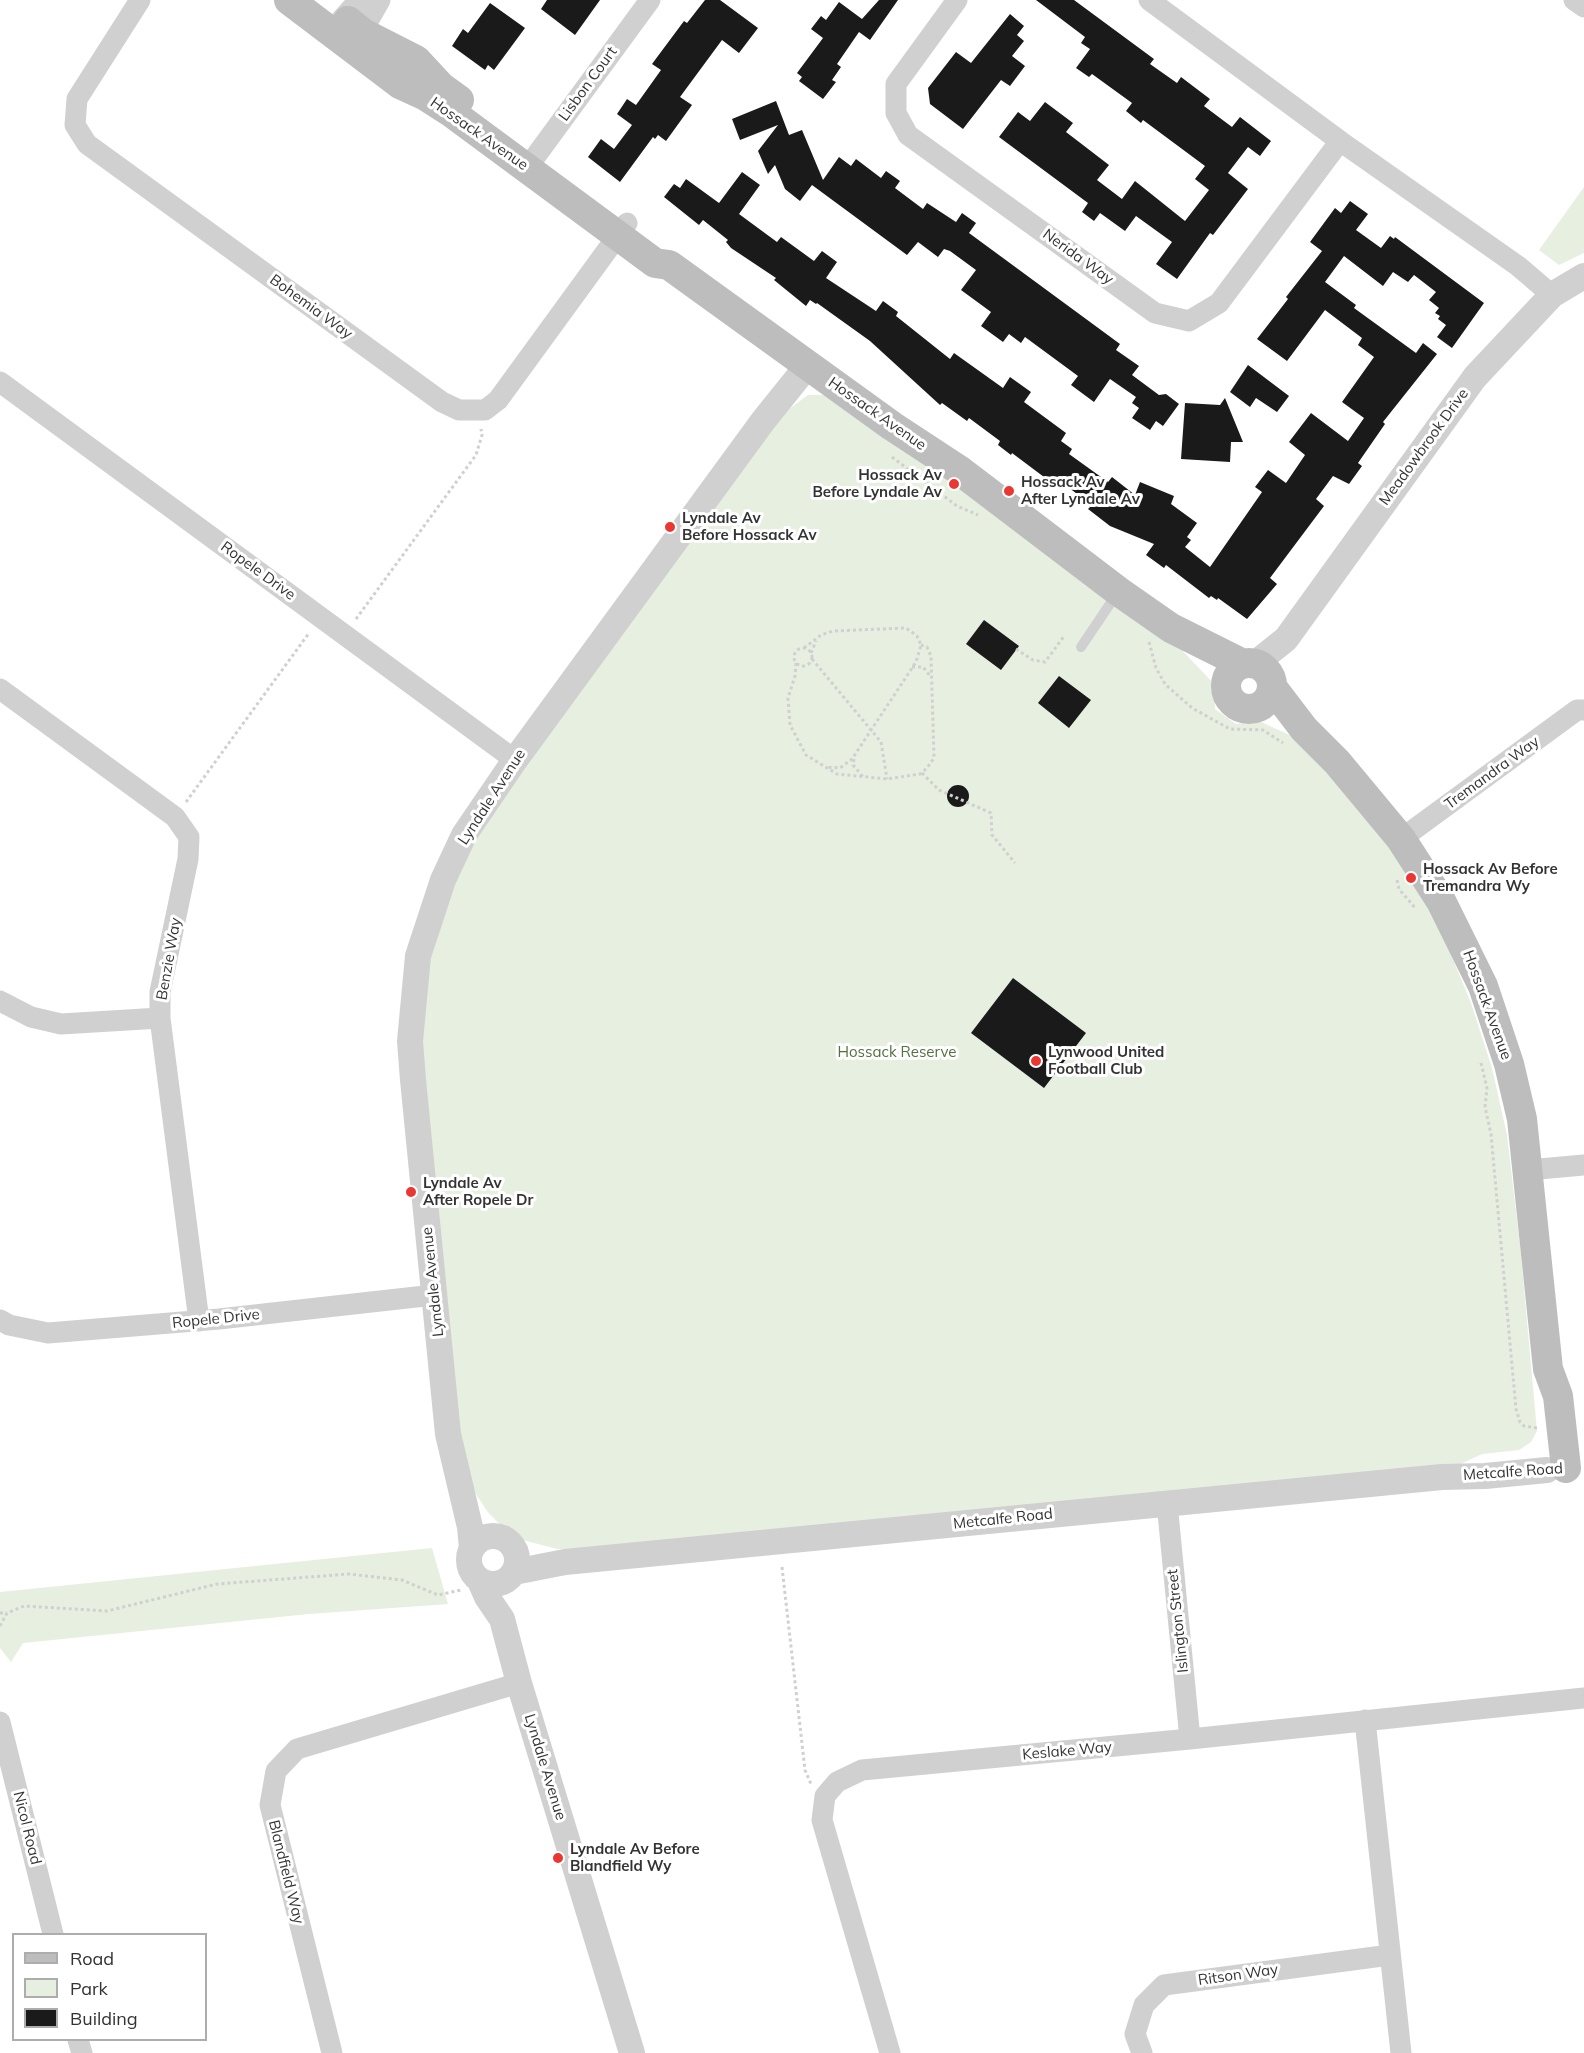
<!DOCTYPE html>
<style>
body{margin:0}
#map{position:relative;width:1584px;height:2053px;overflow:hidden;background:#fff;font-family:Mulish,sans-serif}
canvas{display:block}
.legend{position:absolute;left:12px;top:1933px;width:195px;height:108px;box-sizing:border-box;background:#fff;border:2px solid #adadad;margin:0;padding:8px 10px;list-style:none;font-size:18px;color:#333}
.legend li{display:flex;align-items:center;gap:12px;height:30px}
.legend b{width:30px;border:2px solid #adadad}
</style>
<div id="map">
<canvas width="1584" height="2053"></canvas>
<ul class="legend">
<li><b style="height:8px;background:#bdbdbd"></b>Road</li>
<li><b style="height:16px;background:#e7efe1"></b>Park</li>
<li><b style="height:16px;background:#1a1a1a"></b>Building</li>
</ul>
</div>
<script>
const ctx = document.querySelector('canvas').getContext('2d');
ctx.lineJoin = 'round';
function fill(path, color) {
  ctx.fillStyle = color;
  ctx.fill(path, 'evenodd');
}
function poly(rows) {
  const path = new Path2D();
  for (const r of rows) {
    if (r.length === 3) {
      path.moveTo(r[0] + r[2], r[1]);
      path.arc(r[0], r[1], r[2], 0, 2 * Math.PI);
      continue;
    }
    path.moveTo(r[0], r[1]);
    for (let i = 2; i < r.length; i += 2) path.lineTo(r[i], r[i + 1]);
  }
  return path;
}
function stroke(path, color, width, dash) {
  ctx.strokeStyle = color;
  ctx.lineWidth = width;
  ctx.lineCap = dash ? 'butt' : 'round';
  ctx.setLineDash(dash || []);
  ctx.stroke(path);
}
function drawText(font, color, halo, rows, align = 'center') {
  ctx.font = font + ' Mulish,sans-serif';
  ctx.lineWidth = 6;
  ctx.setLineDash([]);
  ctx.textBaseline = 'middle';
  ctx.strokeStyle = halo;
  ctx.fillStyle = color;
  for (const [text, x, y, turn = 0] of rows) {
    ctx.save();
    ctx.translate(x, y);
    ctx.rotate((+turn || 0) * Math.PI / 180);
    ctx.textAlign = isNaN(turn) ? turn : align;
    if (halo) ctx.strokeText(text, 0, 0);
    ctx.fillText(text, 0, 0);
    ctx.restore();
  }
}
fill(poly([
 [1584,187,1584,253,1559,265,1539,250],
 [808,395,829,395,1067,562,1179,647,1197,666,1216,686,1215,709,1236,724,1259,721,1294,737,1366,813,1436,918,1471,1003,1492,1068,1507,1135,1520,1245,1537,1431,1531,1442,1519,1450,1482,1454,1442,1473,591,1550,557,1549,523,1540,505,1530,487,1511,474,1491,463,1460,426,1103,422,1036,425,980,437,927,471,843,525,763,777,418],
 [432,1548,448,1604,309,1614,23,1643,11,1662,0,1648,0,1592]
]), '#e7efe1');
fill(poly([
 [547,0,600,0,575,35,541,9],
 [705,0,720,0,758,28,739,53,722,40,680,97,692,105,666,141,658,135,655,139,653,137,620,182,588,157,601,139,614,149,632,125,617,114,627,99,636,105,661,70,652,64,684,21,687,23],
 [879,0,898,0,870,40,859,32,837,64,841,67,832,80,836,82,823,99,799,81,802,77,797,73,823,38,811,29,821,16,826,20,839,2,862,19],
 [1036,0,1074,0,1154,59,1150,64,1177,83,1181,77,1210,99,1204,106,1232,127,1240,117,1271,141,1260,156,1248,147,1228,173,1248,189,1213,235,1210,233,1177,279,1156,264,1172,242,1136,216,1125,231,1100,213,1094,221,1082,212,1088,203,999,137,1018,112,1030,121,1045,102,1073,123,1066,132,1109,165,1097,180,1122,199,1135,181,1185,221,1209,190,1195,179,1205,166,1143,120,1141,123,1126,111,1132,103,1092,74,1089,77,1076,68,1090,49,1081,43,1085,37],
 [490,3,525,28,494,70,488,65,485,70,452,46,463,29,468,33],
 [1010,14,1024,26,1017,35,1024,41,1012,56,1025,66,1010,86,1001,80,963,129,930,104,928,88,956,52,971,63],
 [776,101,789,135,802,130,823,180,839,157,851,166,856,159,881,178,886,171,900,181,895,188,923,209,927,203,956,222,962,213,976,223,969,233,1120,344,1116,350,1139,366,1132,375,1159,395,1166,394,1179,404,1163,426,1156,421,1150,430,1132,418,1139,408,1132,403,1136,397,1110,379,1094,402,1071,385,1078,376,1025,337,1021,343,1009,334,1003,342,981,326,991,312,961,290,976,270,950,251,944,249,938,257,918,242,907,255,812,185,800,201,785,189,775,165,768,174,758,151,778,125,740,140,732,119],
 [742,172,760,185,739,214,777,242,781,237,814,261,822,251,837,262,826,278,876,311,883,301,898,312,896,316,950,359,954,353,1003,388,1010,377,1031,392,1024,402,1066,433,1061,441,1072,449,1069,454,1108,482,1112,477,1135,495,1140,482,1174,496,1171,504,1197,523,1187,537,1191,540,1185,547,1210,567,1262,492,1255,487,1268,470,1286,483,1305,455,1289,442,1311,413,1348,441,1364,418,1342,402,1374,357,1358,345,1362,338,1325,310,1287,361,1257,339,1288,299,1286,297,1322,251,1310,242,1335,208,1341,213,1350,201,1368,214,1356,230,1381,248,1390,236,1394,239,1395,237,1484,303,1452,348,1437,337,1446,325,1438,319,1440,316,1435,313,1439,308,1429,300,1436,292,1414,275,1408,282,1393,272,1383,286,1344,256,1325,282,1356,305,1354,308,1416,353,1423,343,1437,354,1383,422,1385,424,1358,463,1362,466,1349,484,1333,476,1316,499,1324,506,1270,578,1277,584,1247,619,1218,598,1217,600,1211,596,1209,598,1166,565,1164,568,1146,555,1154,544,1110,526,1088,509,1090,507,1083,502,1085,500,1060,481,1056,486,1012,453,1011,455,998,445,1000,441,969,418,967,421,942,403,940,405,870,341,817,303,816,304,810,300,806,306,774,280,776,278,731,248,726,242,728,240,703,220,699,225,664,197,674,184,680,188,686,179,719,203],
 [1248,365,1289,396,1277,412,1256,398,1250,407,1230,392],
 [1225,398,1243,442,1231,442,1230,462,1181,459,1185,403,1220,405],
 [984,620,1019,646,1001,670,966,644],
 [1059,676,1091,700,1069,728,1038,703],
 [958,796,11],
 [1013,978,1086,1033,1044,1088,971,1033]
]), '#1a1a1a');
stroke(poly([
 [892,457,957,506,978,515],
 [356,619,476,455,482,435,481,429],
 [1149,642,1156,668,1165,684,1192,708,1230,729,1263,730,1283,743],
 [803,657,9],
 [804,648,821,635,833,631,906,628,917,636,921,645,916,662,852,759,840,768,826,767],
 [1016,649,1033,660,1045,662,1065,635],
 [811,653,816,641],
 [812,659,881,742,887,779],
 [796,663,795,676,788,698,790,725,806,755,837,774,887,779,920,774,927,768,934,758,931,656,927,647,921,645],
 [912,667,923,667,930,676],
 [854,759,853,765,864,778],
 [922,773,939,790,991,813,992,835,1015,863],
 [186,802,309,633],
 [1397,880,1399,889,1416,909],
 [1481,1063,1487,1088,1485,1107,1491,1134,1516,1409,1520,1422,1524,1426,1537,1428],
 [782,1567,805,1770,811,1784],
 [0,1613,7,1613],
 [0,1626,7,1613,24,1606,107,1611,217,1584,349,1574,402,1580,438,1595,461,1590]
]), '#d0d0d0', 3, [3, 3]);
stroke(poly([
 [1081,647,1118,592]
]), '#d0d0d0', 10);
stroke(poly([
 [140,0,77,99,75,125,87,144,442,402,459,410,485,410,498,400,627,223],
 [957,0,896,84,896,113,908,135,1155,313,1189,321,1219,303,1340,141],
 [1149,0,1340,141,1518,266,1552,295],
 [1574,0,1584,7],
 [333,29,359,0],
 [355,44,380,0],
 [527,168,650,0],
 [0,382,515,760],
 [0,689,175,817,189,837,188,859,160,992,160,1018,199,1321],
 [1401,839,1577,710,1584,710],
 [0,1001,31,1017,61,1024,160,1018],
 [1528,1170,1584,1165],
 [0,1320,9,1325,48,1333,219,1319,434,1295],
 [1167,1503,1190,1739],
 [1365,1720,1401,2053],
 [0,1722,53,1934],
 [78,2040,82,2053],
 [332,2053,270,1805,276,1771,297,1749,519,1683],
 [890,2053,822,1820,825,1796,837,1782,862,1770,1190,1739,1584,1698],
 [1142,2053,1135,2034,1144,2005,1164,1985,1390,1955]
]), '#d0d0d0', 21);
stroke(poly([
 [1256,663,1286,639,1475,377,1552,295,1584,276],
 [493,1560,24],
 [472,1548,470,1527,448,1434,413,1080,410,1041,418,956,443,880,464,835,515,760,763,421,808,365],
 [514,1572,565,1562,1442,1477,1485,1476,1547,1470],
 [480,1581,487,1597,502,1619,519,1683,632,2053]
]), '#d0d0d0', 26);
stroke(poly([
 [289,0,400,84,424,95,452,113,655,263,669,265,892,426,959,470,1118,591,1171,628,1241,663],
 [348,21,363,33,416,60,441,87,459,100],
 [1249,686,23],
 [1272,687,1304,729,1337,762,1401,839,1441,901,1483,986,1509,1064,1522,1119,1548,1369,1558,1396,1566,1468]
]), '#bdbdbd', 30);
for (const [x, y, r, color] of [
 [954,484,6,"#ea3734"],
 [1009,491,6,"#ea3734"],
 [670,527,6,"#ea3734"],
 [1411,878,6,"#ea3734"],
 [1036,1061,6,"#ea3734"],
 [411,1192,6,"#ea3734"],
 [558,1858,6,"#ea3734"]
]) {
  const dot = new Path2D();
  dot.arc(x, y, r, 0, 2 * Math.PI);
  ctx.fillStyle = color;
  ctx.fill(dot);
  stroke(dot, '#fff', 2);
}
drawText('15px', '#333', '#fff', [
 ["Lisbon Court",588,84,-54],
 ["Hossack Avenue",479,134,35],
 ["Nerida Way",1078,257,36],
 ["Bohemia Way",311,307,36],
 ["Hossack Avenue",877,414,35],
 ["Meadowbrook Drive",1424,447,-54],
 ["Ropele Drive",258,571,36],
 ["Tremandra Way",1492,773,-36],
 ["Lyndale Avenue",492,797,-57],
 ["Benzie Way",169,959,-80],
 ["Hossack Avenue",1487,1005,70],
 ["Lyndale Avenue",433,1282,-96],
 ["Ropele Drive",216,1319,-6],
 ["Metcalfe Road",1513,1472,-4],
 ["Metcalfe Road",1003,1519,-6],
 ["Islington Street",1178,1621,-96],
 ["Keslake Way",1067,1751,-5],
 ["Lyndale Avenue",545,1767,73],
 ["Nicol Road",27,1828,76],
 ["Blandfield Way",286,1872,76],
 ["Ritson Way",1238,1975,-8]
]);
drawText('bold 15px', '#333', '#fff', [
 ["Hossack Av",942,475,"right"],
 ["Before Lyndale Av",942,492,"right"],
 ["Hossack Av",1021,482],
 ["After Lyndale Av",1021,499],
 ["Lyndale Av",682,518],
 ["Before Hossack Av",682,535],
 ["Hossack Av Before",1423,869],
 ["Tremandra Wy",1423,886],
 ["Lynwood United",1048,1052],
 ["Football Club",1048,1069],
 ["Lyndale Av",423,1183],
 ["After Ropele Dr",423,1200],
 ["Lyndale Av Before",570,1849],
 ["Blandfield Wy",570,1866]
], 'left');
drawText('15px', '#51713e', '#fff', [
 ["Hossack Reserve",897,1052]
]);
</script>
